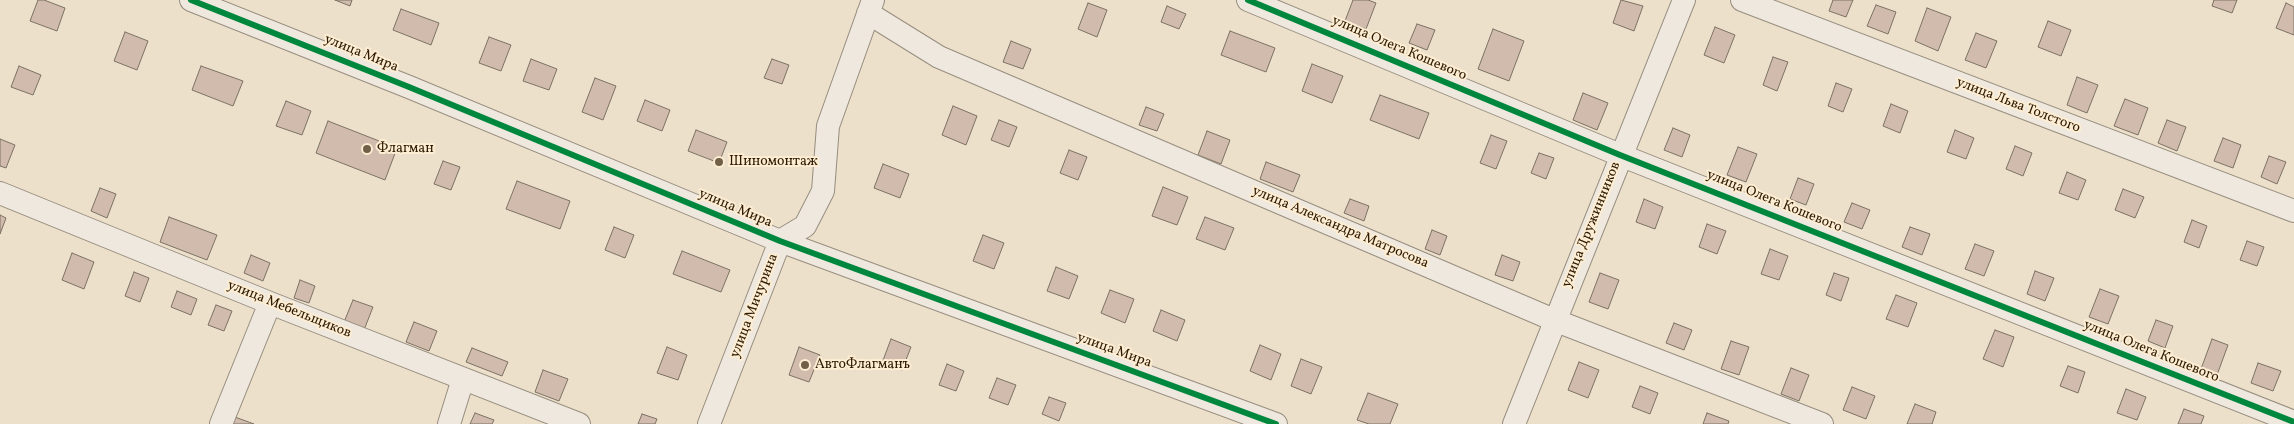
<!DOCTYPE html>
<meta charset="utf-8">
<style>
body{margin:0}
canvas{display:block;background:#ede0cb}
</style>
<canvas width="2294" height="424"></canvas>
<script>
const ctx = document.querySelector('canvas').getContext('2d');
ctx.lineJoin = 'round';
function fill(path, color) {
  ctx.fillStyle = color;
  ctx.fill(path, 'evenodd');
}
function poly(rows) {
  const path = new Path2D();
  for (const r of rows) {
    path.moveTo(r[0], r[1]);
    for (let i = 2; i < r.length; i += 2) path.lineTo(r[i], r[i + 1]);
  }
  return path;
}
function stroke(path, color, width, dash) {
  ctx.strokeStyle = color;
  ctx.lineWidth = width;
  ctx.lineCap = dash ? 'butt' : 'round';
  ctx.setLineDash(dash || []);
  ctx.stroke(path);
}
function drawText(font, color, halo, rows, align = 'center') {
  ctx.font = font + ' Vollkorn,serif';
  ctx.lineWidth = 4;
  ctx.setLineDash([]);
  ctx.textBaseline = 'middle';
  ctx.strokeStyle = halo;
  ctx.fillStyle = color;
  for (const [text, x, y, turn = 0] of rows) {
    ctx.save();
    ctx.translate(x, y);
    ctx.rotate((+turn || 0) * Math.PI / 180);
    ctx.textAlign = isNaN(turn) ? turn : align;
    if (halo) ctx.strokeText(text, 0, 0);
    ctx.fillText(text, 0, 0);
    ctx.restore();
  }
}
const building = poly([
 [38,0,44,0,65,8,57,31,30,21,38,0],
 [335,0,352,0,350,6,335,0],
 [1353,0,1368,0,1376,3,1366,29,1345,21,1353,0],
 [1621,0,1643,6,1634,31,1613,23,1621,0],
 [1833,0,1853,0,1846,17,1829,11,1833,0],
 [2214,0,2237,0,2232,13,2212,6,2214,0],
 [1088,3,1107,10,1097,37,1078,29,1088,3],
 [2286,3,2294,7,2294,35,2276,28,2286,3],
 [1876,5,1896,12,1888,34,1867,26,1876,5],
 [1167,6,1186,14,1179,29,1161,22,1167,6],
 [1927,8,1951,17,1938,51,1915,41,1927,8],
 [401,9,439,23,431,45,393,30,401,9],
 [2048,21,2071,30,2061,56,2038,47,2048,21],
 [1417,24,1435,30,1427,50,1409,43,1417,24],
 [1715,27,1735,35,1724,63,1704,55,1715,27],
 [1493,29,1524,41,1509,81,1478,69,1493,29],
 [1230,31,1275,48,1266,72,1221,55,1230,31],
 [125,32,148,41,137,70,114,61,125,32],
 [1976,33,1997,41,1986,68,1965,60,1976,33],
 [489,37,511,45,501,71,479,63,489,37],
 [1011,41,1031,49,1023,69,1003,62,1011,41],
 [1773,57,1788,62,1777,91,1763,85,1773,57],
 [531,59,557,69,549,90,523,81,531,59],
 [772,59,789,65,782,84,764,78,772,59],
 [1312,64,1343,76,1332,103,1302,91,1312,64],
 [19,66,41,75,33,95,11,87,19,66],
 [201,66,243,81,233,106,192,90,201,66],
 [2077,77,2098,85,2087,113,2067,105,2077,77],
 [595,78,616,86,603,120,582,112,595,78],
 [1836,83,1852,89,1843,112,1828,106,1836,83],
 [1583,93,1608,103,1597,130,1573,120,1583,93],
 [1380,95,1429,113,1419,139,1370,120,1380,95],
 [2125,99,2148,108,2138,135,2114,126,2125,99],
 [645,100,670,110,662,131,637,121,645,100],
 [286,101,311,111,302,135,276,126,286,101],
 [1891,104,1908,111,1900,133,1883,126,1891,104],
 [953,106,977,116,966,145,942,135,953,106],
 [1146,107,1164,114,1157,131,1139,125,1146,107],
 [999,120,1017,127,1009,147,991,140,999,120],
 [2167,120,2186,127,2177,151,2158,143,2167,120],
 [328,121,397,148,385,180,316,153,328,121],
 [1673,128,1690,135,1682,157,1664,150,1673,128],
 [696,130,727,142,719,163,688,151,696,130],
 [1955,130,1974,138,1966,159,1947,152,1955,130],
 [1207,131,1230,140,1221,164,1198,155,1207,131],
 [1491,135,1507,141,1496,169,1480,163,1491,135],
 [2223,138,2241,145,2233,168,2214,161,2223,138],
 [0,139,15,145,6,168,0,166,0,139],
 [2015,146,2032,153,2023,176,2006,169,2015,146],
 [1738,147,1757,154,1746,182,1727,175,1738,147],
 [1069,150,1087,157,1078,180,1060,173,1069,150],
 [1539,153,1554,158,1546,179,1531,173,1539,153],
 [2269,156,2286,162,2277,184,2261,177,2269,156],
 [443,161,460,167,451,190,434,184,443,161],
 [1266,162,1300,175,1293,192,1260,179,1266,162],
 [883,164,909,174,900,198,874,188,883,164],
 [2067,172,2086,180,2078,200,2059,193,2067,172],
 [1798,178,1814,184,1806,205,1790,199,1798,178],
 [517,181,570,201,560,229,506,209,517,181],
 [1163,187,1188,197,1177,225,1152,216,1163,187],
 [100,188,116,194,107,218,91,211,100,188],
 [2123,189,2144,197,2135,218,2115,210,2123,189],
 [1350,199,1369,206,1364,221,1344,213,1350,199],
 [1644,199,1663,207,1655,229,1636,222,1644,199],
 [1852,203,1870,210,1862,229,1844,222,1852,203],
 [0,215,6,218,0,234,0,215],
 [169,217,217,235,207,260,160,242,169,217],
 [1205,217,1234,228,1225,250,1196,239,1205,217],
 [2192,220,2207,226,2199,248,2184,242,2192,220],
 [1707,224,1726,231,1717,254,1699,247,1707,224],
 [614,227,634,235,625,258,605,250,614,227],
 [1910,227,1930,234,1922,255,1902,247,1910,227],
 [1432,230,1447,236,1440,255,1425,249,1432,230],
 [983,235,1004,243,994,269,973,261,983,235],
 [2247,241,2264,247,2257,266,2240,260,2247,241],
 [1975,244,1994,251,1984,276,1965,269,1975,244],
 [1770,249,1788,256,1779,280,1761,274,1770,249],
 [682,251,730,270,721,292,673,274,682,251],
 [72,253,94,262,84,289,62,280,72,253],
 [251,255,270,263,263,281,244,273,251,255],
 [1502,255,1520,262,1513,281,1495,275,1502,255],
 [1056,267,1078,276,1069,299,1047,291,1056,267],
 [2035,271,2054,278,2045,301,2027,294,2035,271],
 [134,272,149,278,140,302,125,296,134,272],
 [1600,273,1619,280,1608,309,1589,302,1600,273],
 [1834,273,1849,278,1841,301,1826,295,1834,273],
 [300,280,315,286,309,303,294,298,300,280],
 [2100,289,2119,296,2108,324,2089,317,2100,289],
 [1110,290,1134,299,1125,323,1101,313,1110,290],
 [177,291,197,299,191,315,171,307,177,291],
 [1896,295,1917,303,1908,327,1886,319,1896,295],
 [353,300,373,307,364,330,344,322,353,300],
 [216,305,232,311,224,331,208,325,216,305],
 [1161,310,1185,320,1177,341,1153,331,1161,310],
 [2156,320,2173,326,2165,348,2148,341,2156,320],
 [414,322,437,331,429,351,406,342,414,322],
 [1674,323,1692,330,1684,350,1666,343,1674,323],
 [1995,330,2014,337,2003,367,1983,359,1995,330],
 [891,339,911,347,902,370,882,363,891,339],
 [2212,339,2228,345,2217,375,2201,369,2212,339],
 [1731,341,1749,347,1739,375,1721,369,1731,341],
 [1260,345,1281,354,1271,380,1250,371,1260,345],
 [667,347,687,355,678,380,657,373,667,347],
 [799,347,820,355,809,382,789,375,799,347],
 [472,348,508,362,502,376,466,362,472,348],
 [1301,359,1322,367,1311,394,1291,386,1301,359],
 [1579,362,1599,370,1588,398,1568,390,1579,362],
 [2258,363,2281,371,2273,391,2251,383,2258,363],
 [947,364,964,371,956,391,939,385,947,364],
 [2068,366,2085,372,2078,393,2060,386,2068,366],
 [1791,368,1809,375,1799,401,1781,394,1791,368],
 [543,370,568,379,559,401,535,392,543,370],
 [997,378,1016,385,1008,405,989,398,997,378],
 [1640,386,1658,393,1650,414,1632,407,1640,386],
 [1852,387,1875,396,1866,419,1843,410,1852,387],
 [2126,389,2146,397,2137,420,2117,413,2126,389],
 [1368,393,1398,404,1390,424,1369,424,1357,420,1368,393],
 [1049,397,1066,403,1059,421,1042,414,1049,397],
 [1915,404,1936,412,1932,424,1907,424,1915,404],
 [2184,409,2204,416,2201,424,2178,424,2184,409],
 [475,413,494,420,492,424,470,424,475,413],
 [1707,413,1729,421,1728,424,1703,424,1707,413],
 [642,414,657,419,655,424,638,424,642,414],
 [235,417,254,424,232,424,235,417]
]);
fill(building, '#d0bbac');
stroke(building, '#7c7264', 1);
const minor = poly([
 [191,0,409,87,780,241,1276,424],
 [1248,0,1620,155,2294,422],
 [1742,0,2294,211],
 [868,13,939,57,1554,320,1822,424],
 [0,193,270,303,579,424],
 [221,424,270,303],
 [449,424,463,379],
 [709,424,780,241,805,226,823,191,828,126,873,0],
 [1514,424,1684,0]
]);
stroke(minor, '#978e7f', 24);
stroke(minor, '#efe8de', 22);
stroke(poly([
 [191,0,409,87,780,241,1276,424],
 [1248,0,1620,155,2294,422]
]), '#00873e', 6);
for (const [x, y, r, color] of [
 [367,149,5,"#715f47"],
 [719,162,5,"#715f47"],
 [805,365,5,"#715f47"]
]) {
  const dot = new Path2D();
  dot.arc(x, y, r, 0, 2 * Math.PI);
  ctx.fillStyle = color;
  ctx.fill(dot);
  stroke(dot, '#fdedd3', 2);
}
drawText('14px', '#2e1a00', '#fdedd3', [
 ["улица Олега Кошевого",1399,49,23],
 ["улица Мира",361,54,22],
 ["улица Льва Толстого",2018,106,21],
 ["улица Олега Кошевого",1774,202,22],
 ["улица Мира",735,209,23],
 ["улица Дружинников",1592,225,-68],
 ["улица Александра Матросова",1340,228,23],
 ["улица Мичурина",755,306,-69],
 ["улица Мебельщиков",289,310,22],
 ["улица Мира",1114,351,20],
 ["улица Олега Кошевого",2151,352,22]
]);
drawText('14px', '#2e1a00', '#fdedd3', [
 ["Флагман",377,149],
 ["Шиномонтаж",729,162],
 ["АвтоФлагманъ",815,365]
], 'left');
</script>
